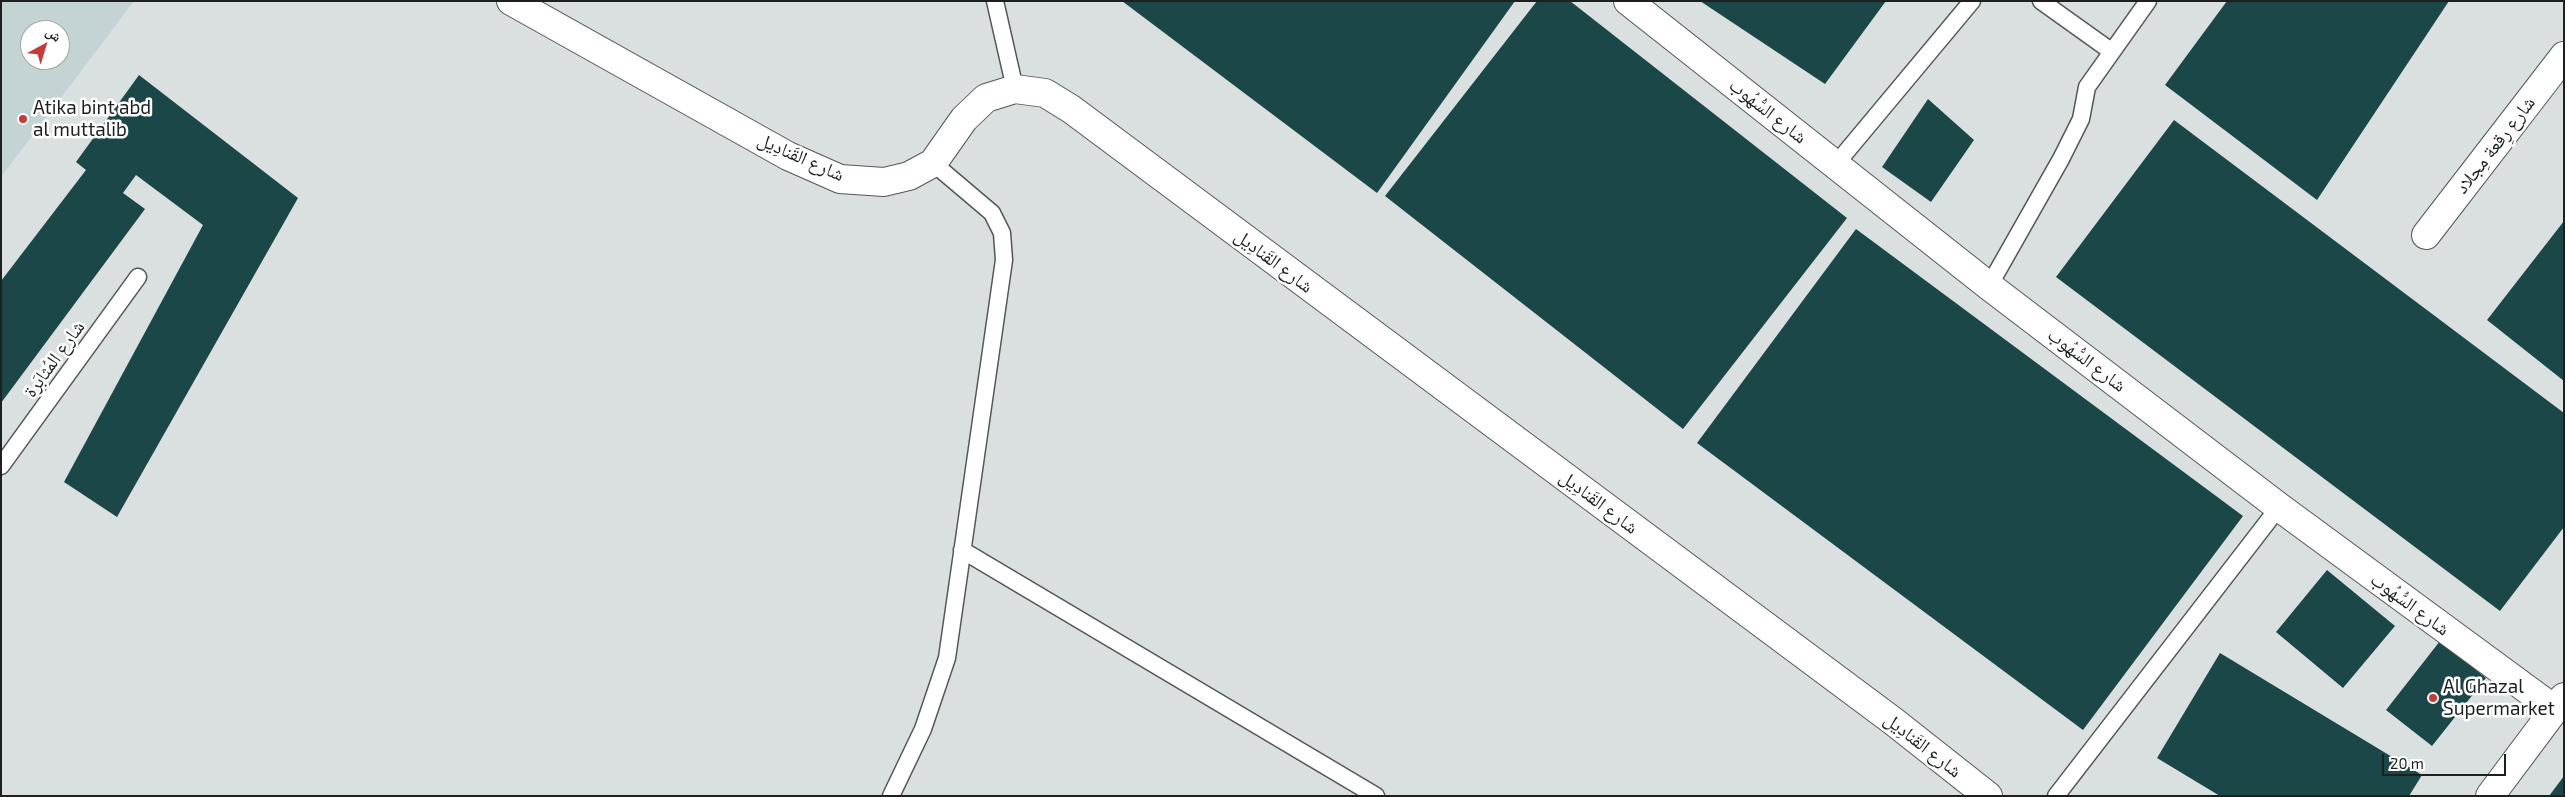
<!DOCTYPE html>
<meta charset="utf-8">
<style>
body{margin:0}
#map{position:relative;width:2565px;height:797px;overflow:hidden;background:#dadfe0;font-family:"Exo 2","Noto Naskh Arabic",sans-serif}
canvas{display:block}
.frame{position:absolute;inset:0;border:2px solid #1e2020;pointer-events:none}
.north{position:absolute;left:20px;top:20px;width:50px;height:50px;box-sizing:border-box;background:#fff;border:1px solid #a5a6a6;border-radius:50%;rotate:39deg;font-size:14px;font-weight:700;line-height:20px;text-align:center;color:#1e2020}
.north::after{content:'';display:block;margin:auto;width:18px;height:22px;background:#c93b38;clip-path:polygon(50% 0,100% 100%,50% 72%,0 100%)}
.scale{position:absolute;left:2382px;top:754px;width:124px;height:22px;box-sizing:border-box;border:2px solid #1e2020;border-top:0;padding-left:6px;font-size:15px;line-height:18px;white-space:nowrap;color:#1e2020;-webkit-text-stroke:4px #fff;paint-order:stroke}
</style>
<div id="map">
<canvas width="2565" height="797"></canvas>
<div class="frame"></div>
<div class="north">ش</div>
<div class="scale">20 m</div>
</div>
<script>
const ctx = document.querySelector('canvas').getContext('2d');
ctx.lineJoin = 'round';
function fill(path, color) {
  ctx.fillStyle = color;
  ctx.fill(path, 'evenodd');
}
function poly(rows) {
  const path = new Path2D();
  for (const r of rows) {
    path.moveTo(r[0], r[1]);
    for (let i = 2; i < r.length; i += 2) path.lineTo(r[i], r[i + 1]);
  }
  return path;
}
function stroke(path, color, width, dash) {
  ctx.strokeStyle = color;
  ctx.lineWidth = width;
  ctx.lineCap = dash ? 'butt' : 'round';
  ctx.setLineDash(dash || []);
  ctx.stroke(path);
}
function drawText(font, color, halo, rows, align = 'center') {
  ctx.font = font + ' "Exo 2","Noto Naskh Arabic",sans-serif';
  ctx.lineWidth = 5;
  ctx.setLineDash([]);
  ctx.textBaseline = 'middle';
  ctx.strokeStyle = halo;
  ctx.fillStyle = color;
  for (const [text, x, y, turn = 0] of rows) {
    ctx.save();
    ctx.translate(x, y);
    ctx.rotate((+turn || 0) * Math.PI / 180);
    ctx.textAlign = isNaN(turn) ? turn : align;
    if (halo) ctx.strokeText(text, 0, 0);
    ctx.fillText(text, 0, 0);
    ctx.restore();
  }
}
fill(poly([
 [1,1,134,1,1,177],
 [30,30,60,30,60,60,30,60]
]), '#c4d3d4');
fill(poly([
 [1122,1,1515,1,1377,193],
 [1537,1,1570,1,1847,218,1683,429,1385,196],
 [1700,1,1886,1,1825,84],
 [2227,1,2449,1,2317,200,2165,85],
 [139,75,298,198,117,517,64,482,203,225,136,175,123,193,145,209,1,403,1,281,86,170,76,162],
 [1928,99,1974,140,1931,202,1882,167],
 [2174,120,2564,413,2564,527,2500,611,2056,277],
 [2564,221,2564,381,2487,320],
 [1856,229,2243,516,2083,730,1697,443],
 [2327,570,2395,626,2343,688,2276,632],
 [2440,641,2486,678,2432,746,2386,710],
 [2220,653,2422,775,2409,796,2220,796,2157,758],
 [2564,776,2564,796,2549,796]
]), '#1c4749');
const lane = poly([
 [995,1,1015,89],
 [2041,1,2111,51],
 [1836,164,1972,1],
 [1989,286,2061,159,2081,119,2087,87,2148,1],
 [1,466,138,277],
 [962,550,1376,796],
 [891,796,923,729,947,658,1004,260,1002,233,992,213,933,163],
 [2056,796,2279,507]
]);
const street = poly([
 [511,1,788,156,840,179,884,182,909,176,933,163,964,119,986,98,1015,89,1045,93,1071,109,1893,721,1988,796],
 [1628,1,1989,286,2279,507,2554,709],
 [2426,235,2564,56],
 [2490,796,2564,697]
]);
stroke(lane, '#525757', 19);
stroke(street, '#525757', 30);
stroke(lane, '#fff', 16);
stroke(street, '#fff', 28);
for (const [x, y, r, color] of [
 [23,119,5,"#c93b38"],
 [2433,698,5,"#c93b38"]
]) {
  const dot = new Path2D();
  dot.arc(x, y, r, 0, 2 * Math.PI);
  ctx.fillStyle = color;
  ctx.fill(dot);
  stroke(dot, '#fff', 2);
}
drawText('19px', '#1e2020', '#fff', [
 ["Atika bint abd",33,108],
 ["al muttalib",33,130],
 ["Al Ghazal",2443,687],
 ["Supermarket",2443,709]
], 'left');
drawText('19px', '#1e2020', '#fff', [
 ["شارع السُّهُوب",1768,111,38],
 ["شارع رِقعة مِجلاد",2495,145,-52],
 ["شارع القَنادِيل",801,157,24],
 ["شارع القَنادِيل",1274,261,37],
 ["شارع المُثابَرة",54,359,-54],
 ["شارع السُّهُوب",2087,360,37],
 ["شارع القَنادِيل",1599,502,37],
 ["شارع السُّهُوب",2410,604,36],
 ["شارع القَنادِيل",1923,745,38]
]);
</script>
